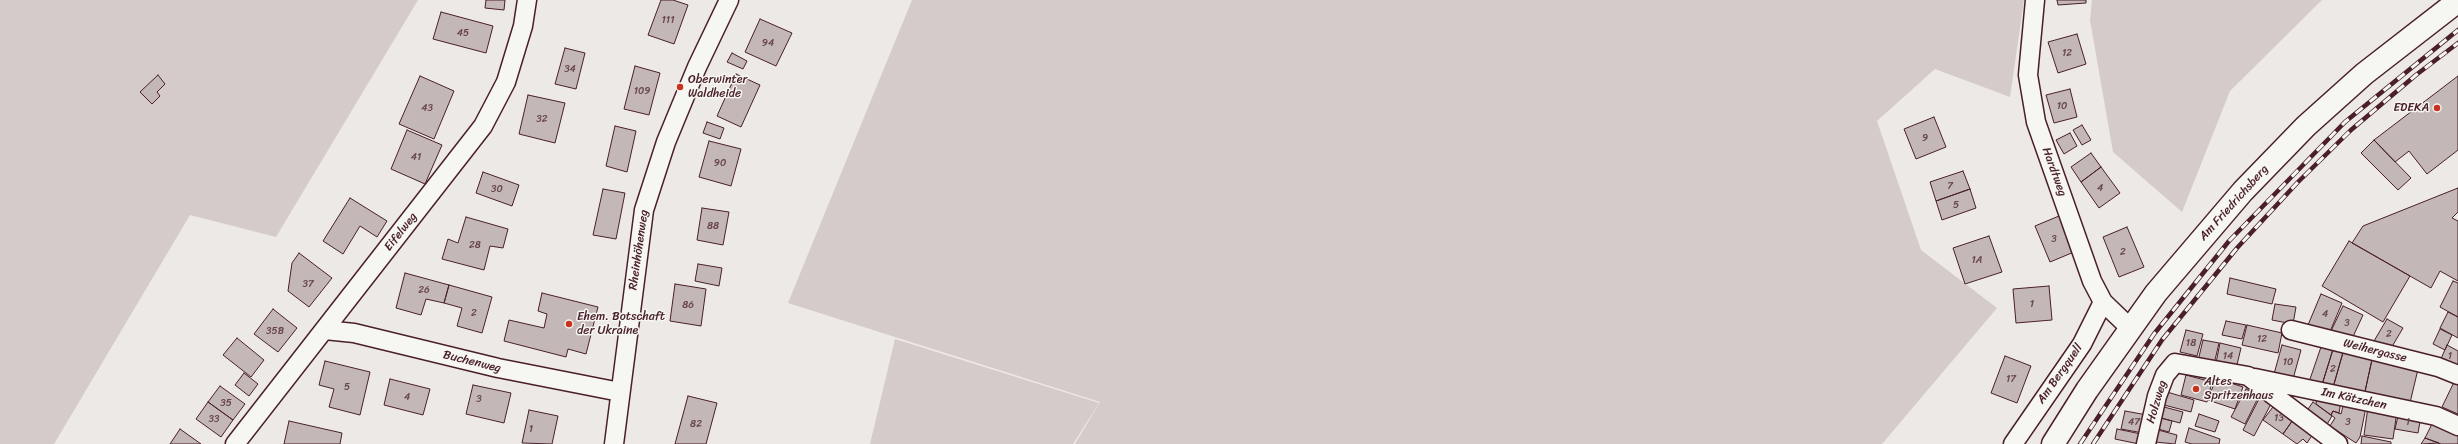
<!DOCTYPE html>
<meta charset="utf-8">
<style>
body{margin:0}
canvas{display:block;background:#ece9e6}
</style>
<canvas width="2458" height="444"></canvas>
<script>
const ctx = document.querySelector('canvas').getContext('2d');
ctx.lineJoin = 'round';
function fill(path, color) {
  ctx.fillStyle = color;
  ctx.fill(path, 'evenodd');
}
function poly(rows) {
  const path = new Path2D();
  for (const r of rows) {
    path.moveTo(r[0], r[1]);
    for (let i = 2; i < r.length; i += 2) path.lineTo(r[i], r[i + 1]);
  }
  return path;
}
function stroke(path, color, width, dash) {
  ctx.strokeStyle = color;
  ctx.lineWidth = width;
  ctx.lineCap = dash ? 'butt' : 'round';
  ctx.setLineDash(dash || []);
  ctx.stroke(path);
}
function drawText(font, color, halo, rows, align = 'center') {
  ctx.font = font + ' Sriracha,sans-serif';
  ctx.lineWidth = 3;
  ctx.setLineDash([]);
  ctx.textBaseline = 'middle';
  ctx.strokeStyle = halo;
  ctx.fillStyle = color;
  for (const [text, x, y, turn = 0] of rows) {
    ctx.save();
    ctx.translate(x, y);
    ctx.rotate((+turn || 0) * Math.PI / 180);
    ctx.textAlign = isNaN(turn) ? turn : align;
    if (halo) ctx.strokeText(text, 0, 0);
    ctx.fillText(text, 0, 0);
    ctx.restore();
  }
}
fill(poly([
 [0,0,418,0,276,237,190,215,54,444,0,444],
 [912,0,2024,0,2010,97,1935,69,1877,121,1921,250,1997,308,1882,444,1075,444,1100,402,788,303],
 [2092,0,2322,0,2230,91,2182,212,2113,152,2090,20],
 [895,339,1099,403,1073,444,870,444]
]), '#d4cbca');
const building = poly([
 [486,0,505,0,504,10,485,8,486,0],
 [661,0,673,0,688,5,674,44,648,35,661,0],
 [2057,0,2086,0,2086,3,2058,5,2057,0],
 [441,12,493,26,486,53,433,39,441,12],
 [760,19,792,33,776,66,745,52,760,19],
 [2077,34,2086,64,2058,73,2048,42,2077,34],
 [565,48,585,53,576,89,555,84,565,48],
 [732,53,747,61,743,69,727,62,732,53],
 [635,66,660,73,649,115,624,109,635,66],
 [736,74,760,85,741,127,717,116,736,74],
 [158,75,165,84,157,92,160,96,152,104,140,92,158,75],
 [420,76,454,91,434,139,399,124,420,76],
 [2458,76,2458,150,2427,174,2409,151,2395,162,2374,140,2458,76],
 [2070,89,2077,117,2054,123,2046,95,2070,89],
 [528,95,565,103,555,143,519,134,528,95],
 [1934,117,1946,147,1916,159,1904,129,1934,117],
 [707,122,724,128,720,139,703,133,707,122],
 [2082,125,2091,140,2082,145,2073,130,2082,125],
 [615,126,636,131,627,172,606,166,615,126],
 [407,130,442,145,425,184,391,169,407,130],
 [2070,133,2077,146,2064,154,2056,140,2070,133],
 [2374,140,2411,178,2398,190,2361,153,2374,140],
 [709,141,741,149,731,186,699,177,709,141],
 [2091,153,2101,167,2081,182,2071,167,2091,153],
 [2101,167,2120,193,2099,208,2081,182,2101,167],
 [1963,171,1970,189,1936,201,1930,182,1963,171],
 [483,172,519,185,512,206,476,193,483,172],
 [2458,188,2458,212,2452,218,2458,221,2458,281,2440,271,2431,288,2352,243,2363,226,2458,188],
 [603,189,625,193,616,239,593,235,603,189],
 [1970,189,1976,208,1942,220,1936,201,1970,189],
 [350,198,387,221,377,237,360,226,343,254,323,241,350,198],
 [702,208,729,212,723,245,697,240,702,208],
 [2059,216,2074,252,2050,262,2035,226,2059,216],
 [466,217,508,229,503,248,490,246,484,270,442,259,448,239,458,243,466,217],
 [2127,227,2144,267,2119,277,2103,237,2127,227],
 [1989,236,2002,272,1965,284,1953,248,1989,236],
 [2349,241,2410,276,2383,322,2322,286,2349,241],
 [299,253,332,278,309,307,288,291,292,263,299,253],
 [698,264,722,268,719,286,695,281,698,264],
 [405,273,449,285,444,303,426,299,421,315,396,308,405,273],
 [2230,278,2276,289,2272,304,2227,294,2230,278],
 [2453,281,2458,283,2458,317,2440,307,2453,281],
 [675,284,706,289,701,326,670,321,675,284],
 [449,285,492,297,482,333,457,326,462,308,444,303,449,285],
 [2049,286,2052,320,2016,323,2013,289,2049,286],
 [542,293,598,307,586,354,568,349,566,357,504,341,509,320,544,328,547,314,538,311,542,293],
 [2321,294,2342,303,2329,334,2308,325,2321,294],
 [2275,304,2296,307,2293,324,2272,320,2275,304],
 [2343,306,2363,315,2351,341,2331,331,2343,306],
 [273,309,297,328,278,352,254,334,273,309],
 [2448,312,2458,317,2458,338,2440,328,2448,312],
 [2387,319,2403,328,2390,350,2374,341,2387,319],
 [2226,321,2246,325,2242,339,2222,335,2226,321],
 [2247,325,2282,333,2278,353,2242,345,2247,325],
 [2440,329,2452,335,2445,350,2433,344,2440,329],
 [2186,330,2203,334,2197,356,2180,352,2186,330],
 [237,338,264,360,251,377,223,355,237,338],
 [2203,340,2219,343,2214,364,2198,361,2203,340],
 [2220,343,2241,348,2236,369,2216,363,2220,343],
 [2322,344,2334,346,2321,388,2308,385,2322,344],
 [2282,345,2301,350,2293,379,2274,374,2282,345],
 [2447,345,2458,351,2458,369,2440,361,2447,345],
 [2334,346,2344,349,2332,391,2321,388,2334,346],
 [2344,349,2373,355,2364,396,2332,391,2344,349],
 [2373,355,2419,365,2409,407,2364,396,2373,355],
 [2005,356,2031,366,2017,403,1991,393,2005,356],
 [325,361,370,372,360,415,329,407,334,389,319,385,325,361],
 [244,373,258,384,249,396,235,385,244,373],
 [2186,375,2212,382,2207,402,2181,395,2186,375],
 [2216,378,2243,387,2235,409,2208,400,2216,378],
 [2456,378,2458,379,2458,414,2442,407,2456,378],
 [390,379,430,389,423,415,384,405,390,379],
 [473,385,511,393,504,423,466,414,473,385],
 [220,386,245,404,233,420,208,402,220,386],
 [2246,389,2259,396,2245,424,2231,417,2246,389],
 [2167,392,2194,400,2191,412,2164,405,2167,392],
 [2317,395,2341,401,2339,413,2333,411,2331,415,2316,404,2317,395],
 [688,396,717,403,706,444,675,444,688,396],
 [2260,397,2272,402,2254,436,2243,430,2260,397],
 [208,402,233,420,221,437,196,419,208,402],
 [2313,402,2332,416,2326,426,2306,412,2313,402],
 [2344,402,2366,407,2360,437,2356,443,2330,426,2335,418,2331,415,2333,411,2341,414,2344,402],
 [2276,403,2295,417,2283,434,2263,420,2276,403],
 [2164,407,2183,412,2180,423,2161,418,2164,407],
 [2368,407,2397,411,2393,439,2364,435,2368,407],
 [529,410,558,416,552,444,522,443,529,410],
 [2125,411,2147,415,2143,433,2121,429,2125,411],
 [2399,412,2421,416,2418,433,2395,429,2399,412],
 [2199,414,2219,421,2215,432,2195,426,2199,414],
 [2295,417,2315,431,2307,443,2303,439,2297,444,2283,434,2295,417],
 [2161,418,2172,421,2169,432,2158,429,2161,418],
 [289,421,342,433,340,444,284,444,289,421],
 [2433,422,2458,433,2458,444,2441,444,2425,438,2433,422],
 [2189,428,2220,439,2219,444,2192,444,2185,442,2189,428],
 [180,429,201,444,170,444,180,429],
 [2117,429,2141,434,2139,444,2115,439,2117,429],
 [2158,430,2177,435,2175,444,2155,442,2158,430],
 [2362,436,2391,442,2391,444,2361,444,2362,436],
 [2425,438,2439,443,2421,444,2425,438]
]);
fill(building, '#c4b7b7');
stroke(building, '#4a1f2b', 1);
const street = poly([
 [2035,0,2028,75,2036,122,2092,281,2103,302,2130,328],
 [325,330,354,333,498,368,620,392],
 [2291,330,2438,367,2458,375],
 [2255,378,2436,416,2458,426],
 [235,444,483,126,506,82,523,26,527,0],
 [614,444,644,210,666,142,697,67,729,0],
 [2013,444,2082,344,2103,302],
 [2146,444,2157,396,2165,375,2175,363,2248,376,2338,444]
]);
const secondary = poly([
 [2053,444,2087,390,2156,293,2243,191,2306,126,2364,74,2458,1]
]);
stroke(street, '#4a1f2b', 21);
stroke(secondary, '#4a1f2b', 25);
stroke(street, '#f6f6f2', 18);
stroke(secondary, '#f6f6f2', 22);
const rail = poly([
 [2080,444,2154,334,2229,241,2345,122,2458,30],
 [2093,444,2162,340,2237,248,2298,182,2351,130,2416,75,2458,43]
]);
stroke(rail, '#4a1f2b', 4.5);
stroke(rail, '#f6f6f2', 3, [9]);
for (const [x, y, r, color] of [
 [680,87,4,"#c8321e"],
 [2437,108,4,"#c8321e"],
 [569,324,4,"#c8321e"],
 [2196,389,4,"#c8321e"]
]) {
  const dot = new Path2D();
  dot.arc(x, y, r, 0, 2 * Math.PI);
  ctx.fillStyle = color;
  ctx.fill(dot);
  stroke(dot, '#f6f6f2', 1.5);
}
drawText('10px', '#68454e', null, [
 ["111",668,20],
 ["45",463,33],
 ["94",768,43],
 ["12",2067,53],
 ["34",570,69],
 ["109",642,91],
 ["10",2062,106],
 ["43",427,108],
 ["32",542,119],
 ["9",1925,138],
 ["41",416,157],
 ["90",720,163],
 ["7",1950,186],
 ["4",2100,188],
 ["30",497,189],
 ["5",1956,205],
 ["88",713,226],
 ["3",2054,239],
 ["28",475,245],
 ["2",2123,252],
 ["1A",1977,260],
 ["37",308,284],
 ["26",424,290],
 ["1",2032,304],
 ["86",688,305],
 ["2",474,313],
 ["4",2325,314],
 ["3",2347,323],
 ["35B",275,331],
 ["2",2389,334],
 ["12",2262,339],
 ["18",2191,343],
 ["14",2228,356],
 ["1",2450,356],
 ["10",2288,362],
 ["2",2333,369],
 ["17",2011,379],
 ["5",347,387],
 ["4",407,397],
 ["3",479,399],
 ["35",226,403],
 ["13",2279,418],
 ["33",214,419],
 ["47",2134,422],
 ["3",2348,422],
 ["1",2408,422],
 ["82",696,424],
 ["1",531,429]
]);
drawText('12px', '#4a1f2b', '#f6f6f2', [
 ["Oberwinter",688,80],
 ["Waldheide",688,94],
 ["EDEKA",2429,108,"right"],
 ["Ehem. Botschaft",577,317],
 ["der Ukraine",577,331],
 ["Altes",2204,382],
 ["Spritzenhaus",2204,396]
], 'left');
drawText('12px', '#4a1f2b', '#f6f6f2', [
 ["Hardtweg",2054,172,70],
 ["Am Friedrichsberg",2234,203,-48],
 ["Eifelweg",401,232,-52],
 ["Rheinhöhenweg",639,250,-82],
 ["Weihergasse",2375,351,14],
 ["Buchenweg",472,362,14],
 ["Am Bergquell",2060,374,-55],
 ["Im Kätzchen",2354,399,12],
 ["Holzweg",2157,402,-73]
]);
</script>
